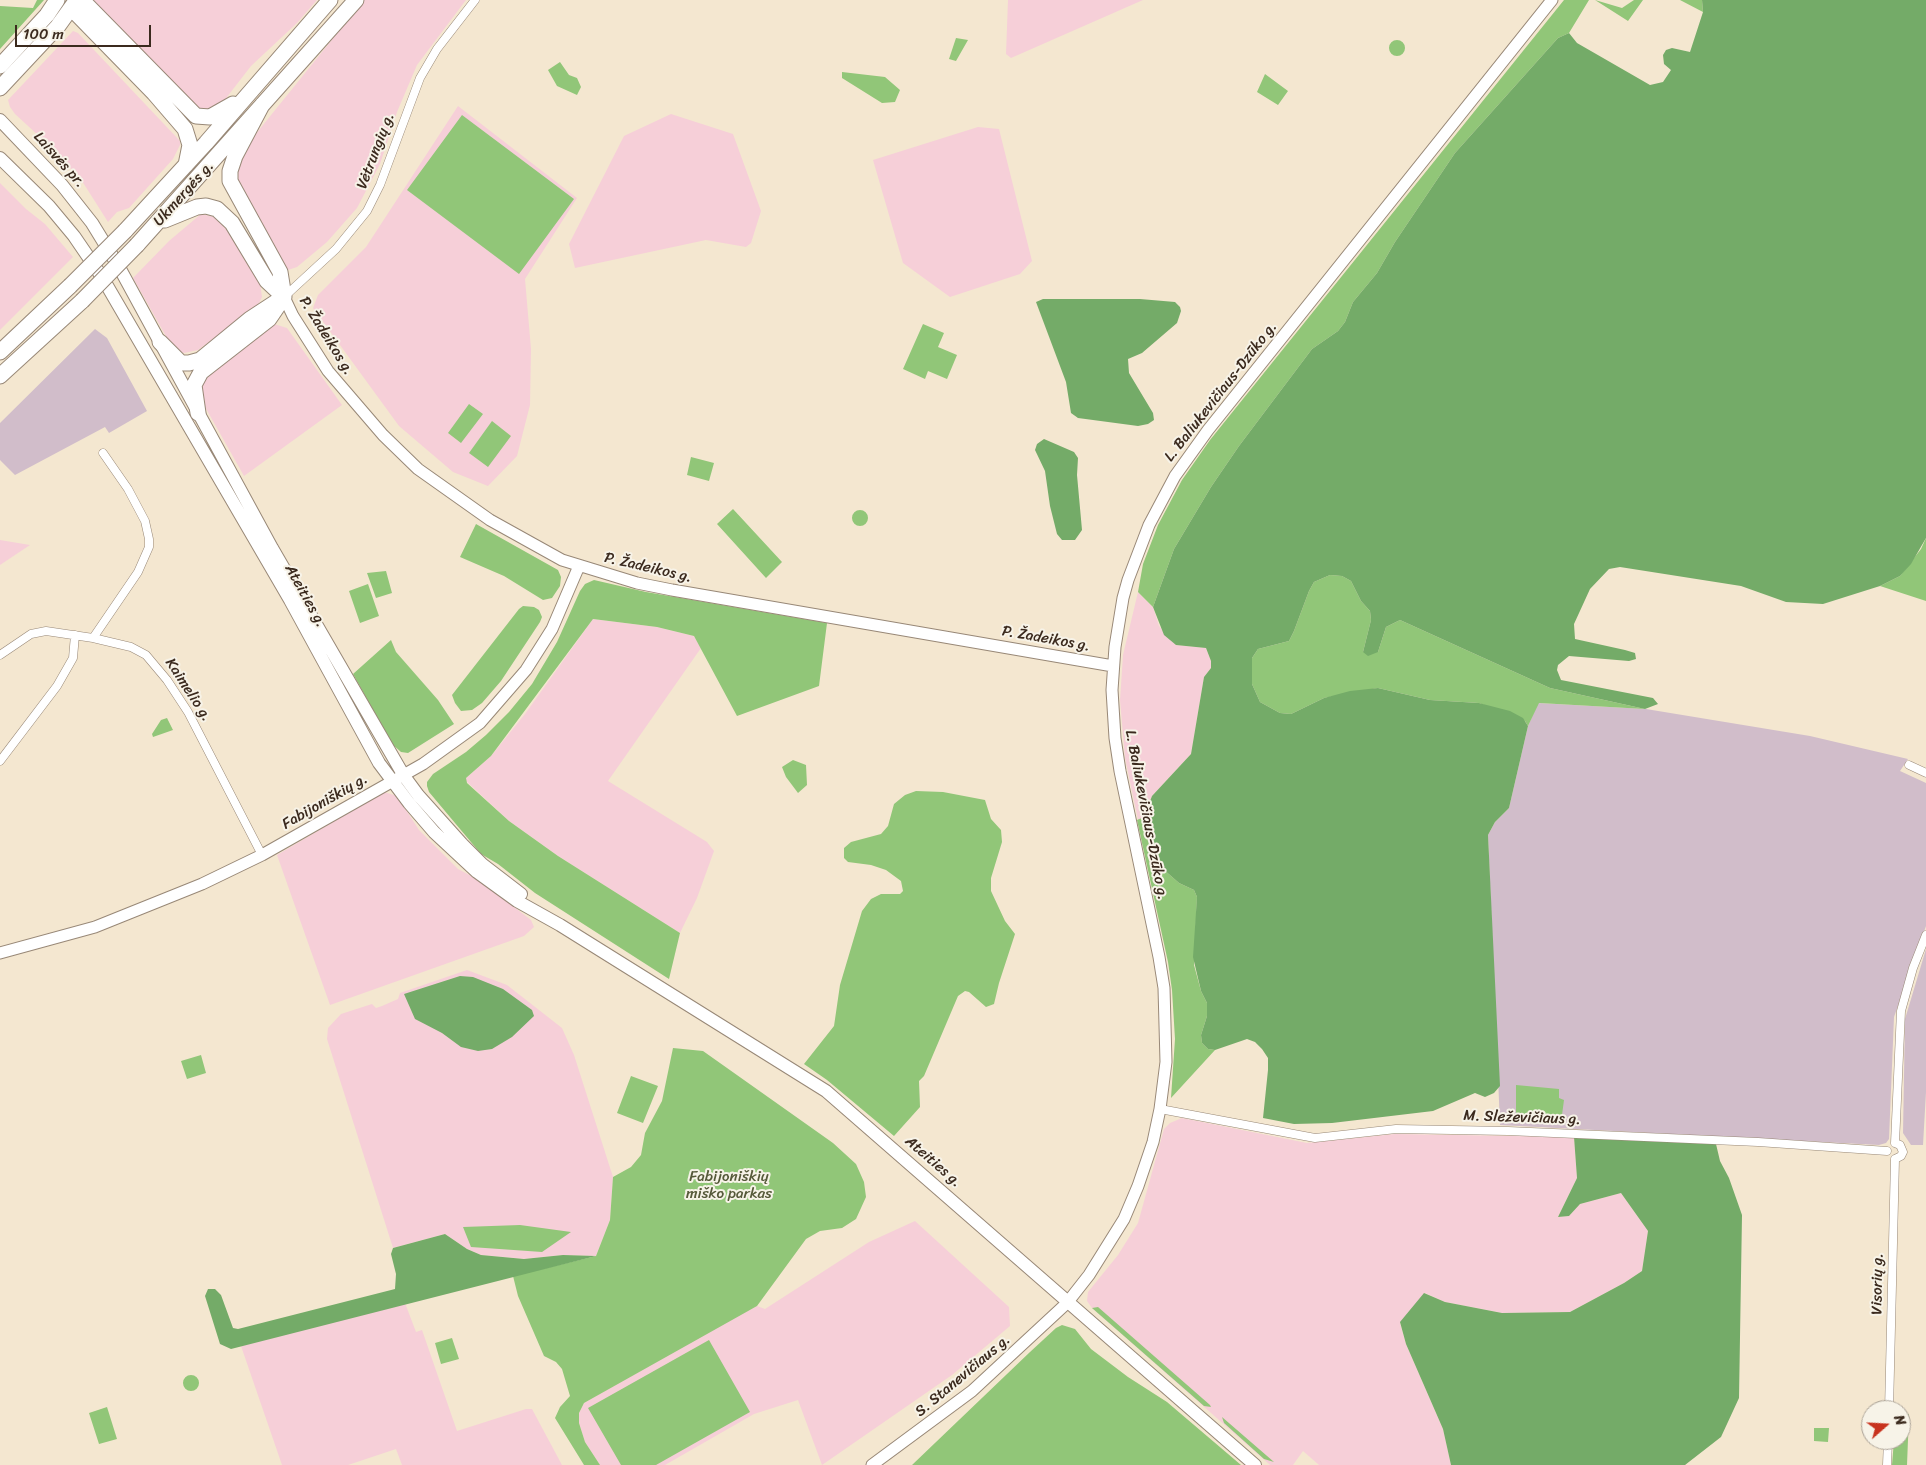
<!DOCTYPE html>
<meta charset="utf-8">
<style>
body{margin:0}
#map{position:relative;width:1926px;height:1465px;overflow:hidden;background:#f4e7d0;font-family:Sriracha,sans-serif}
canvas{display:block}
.north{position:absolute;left:1861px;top:1400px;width:50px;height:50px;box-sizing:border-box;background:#f7f3e8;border:1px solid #aca397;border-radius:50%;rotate:71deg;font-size:14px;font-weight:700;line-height:20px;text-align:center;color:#3b2a1e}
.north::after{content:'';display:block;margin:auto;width:18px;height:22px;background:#c8321e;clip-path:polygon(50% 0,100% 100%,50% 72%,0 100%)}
.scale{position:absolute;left:15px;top:25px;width:136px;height:22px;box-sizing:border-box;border:2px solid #3b2a1e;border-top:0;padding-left:6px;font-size:15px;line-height:18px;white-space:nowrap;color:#3b2a1e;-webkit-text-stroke:4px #f7f3e8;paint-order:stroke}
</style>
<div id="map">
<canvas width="1926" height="1465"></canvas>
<div class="north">N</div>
<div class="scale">100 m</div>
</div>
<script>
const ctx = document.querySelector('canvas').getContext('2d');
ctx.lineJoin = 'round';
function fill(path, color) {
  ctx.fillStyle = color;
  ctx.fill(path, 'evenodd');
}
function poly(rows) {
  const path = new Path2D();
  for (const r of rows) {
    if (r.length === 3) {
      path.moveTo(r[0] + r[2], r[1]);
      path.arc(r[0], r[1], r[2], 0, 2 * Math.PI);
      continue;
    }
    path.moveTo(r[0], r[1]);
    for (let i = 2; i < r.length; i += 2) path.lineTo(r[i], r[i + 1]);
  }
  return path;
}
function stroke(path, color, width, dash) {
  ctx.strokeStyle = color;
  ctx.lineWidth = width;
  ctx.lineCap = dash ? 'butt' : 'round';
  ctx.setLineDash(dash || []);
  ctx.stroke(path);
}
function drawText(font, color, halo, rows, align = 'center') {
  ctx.font = font + ' Sriracha,sans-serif';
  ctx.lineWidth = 4;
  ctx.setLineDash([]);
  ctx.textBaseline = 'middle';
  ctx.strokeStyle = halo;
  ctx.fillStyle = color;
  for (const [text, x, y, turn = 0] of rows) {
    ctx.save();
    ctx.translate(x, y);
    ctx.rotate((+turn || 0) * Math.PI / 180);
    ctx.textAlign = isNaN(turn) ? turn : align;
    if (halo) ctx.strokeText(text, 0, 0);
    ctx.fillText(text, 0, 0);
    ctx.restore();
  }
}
fill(poly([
 [89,0,317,0,297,23,251,66,220,106,202,112],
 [364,0,466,0,417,65,397,112,380,164,357,208,327,242,297,267,288,270,283,268,238,187,235,165,242,151],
 [1008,0,1143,0,1011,58,1006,54],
 [73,31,78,33,180,141,180,145,173,159,129,208,117,212,108,222,82,181,52,148,15,114,10,107,8,100],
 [458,106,577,198,525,279,531,349,530,405,517,456,488,486,453,472,399,426,313,308,318,295,366,247],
 [671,114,733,134,761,211,751,243,746,247,706,240,575,268,569,244,624,136],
 [978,127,999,129,1032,261,1020,274,950,297,903,263,873,160],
 [0,183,26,209,45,224,73,257,0,330],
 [201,214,215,217,228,231,260,283,262,297,258,305,228,328,198,350,184,353,177,351,171,345,133,278,169,241],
 [274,324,287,328,342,405,244,476,200,398,203,377],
 [0,540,30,545,0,565],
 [1138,592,1153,607,1159,626,1176,645,1206,648,1211,661,1211,668,1204,677,1191,754,1152,796,1144,817,1138,820,1125,758,1120,700,1123,655],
 [593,619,657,627,694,636,701,648,608,781,707,842,714,851,697,898,680,933,558,856,509,821,466,781,466,778,491,756,525,714],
 [384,792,397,796,419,830,458,869,479,880,531,920,534,927,524,936,330,1005,277,855],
 [467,970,507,985,562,1028,574,1055,613,1177,610,1220,596,1256,563,1255,524,1259,481,1255,467,1249,445,1234,393,1248,327,1039,328,1028,341,1014,372,1004,376,1008,382,1006,398,999,400,993],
 [1182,1118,1307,1143,1395,1134,1574,1137,1577,1178,1558,1217,1569,1216,1580,1204,1621,1193,1648,1231,1642,1271,1624,1283,1570,1312,1502,1313,1445,1302,1425,1293,1400,1323,1406,1344,1443,1429,1451,1465,1319,1465,1303,1451,1293,1465,1270,1465,1092,1308,1087,1301,1088,1292,1118,1255,1138,1223,1164,1129,1170,1123],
 [915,1221,1009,1307,1010,1326,952,1375,822,1465,798,1400,754,1414,665,1465,600,1465,585,1442,579,1423,579,1413,584,1403,729,1320,757,1306,765,1309,869,1242],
 [405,1303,416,1332,422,1330,457,1431,526,1409,532,1409,562,1465,402,1465,396,1449,348,1465,282,1465,241,1346]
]), '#f6cfd8');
fill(poly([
 [95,329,107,338,147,411,109,433,105,427,15,475,0,460,0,423],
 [1538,703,1646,709,1810,736,1908,759,1900,771,1926,783,1926,926,1894,1017,1889,1139,1886,1143,1879,1145,1500,1125,1488,835,1495,822,1509,808,1528,726],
 [1926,949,1926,1092,1923,1145,1911,1145,1903,1133,1905,1019]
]), '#d1bdca');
fill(poly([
 [37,0,44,0,0,49,0,6,33,8],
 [1564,0,1589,0,1569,33,1558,38,1455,153,1395,242,1377,273,1353,302,1345,322,1338,331,1312,349,1239,446,1211,487,1174,549,1153,607,1138,592,1143,564,1158,525,1182,480,1210,440],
 [1595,0,1622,8,1634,0,1643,0,1628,21],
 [1680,0,1702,0,1703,12],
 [956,38,968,40,956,61,949,59],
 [1397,48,8],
 [560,62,569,75,577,78,581,87,577,95,557,86,548,70],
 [842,72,885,77,900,90,895,102,882,103,842,78],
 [1265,74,1288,91,1278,105,1257,92],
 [462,115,574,199,519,274,407,190],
 [923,324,944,333,938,347,957,355,947,379,928,371,925,379,903,369],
 [469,404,483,414,461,443,448,433],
 [492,421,511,436,488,467,469,453],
 [691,457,714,463,709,481,687,475],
 [733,509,782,562,766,578,717,524],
 [860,518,8],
 [476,524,558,570,561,577,560,586,552,598,543,600,504,576,460,557],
 [1926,538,1926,601,1880,586,1900,576,1921,549],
 [386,571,392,593,376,598,367,573],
 [1330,575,1342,576,1351,581,1361,601,1370,611,1371,620,1363,652,1378,652,1386,627,1400,620,1550,688,1645,709,1539,703,1528,726,1525,721,1479,703,1430,700,1378,688,1324,698,1291,714,1280,713,1260,702,1252,684,1252,658,1258,649,1289,641,1294,631,1309,591,1314,582],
 [594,580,646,592,827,623,819,686,737,716,694,636,657,627,593,619,491,756,466,778,467,783,509,821,558,856,680,933,669,979,535,893,498,864,481,854,429,792,427,786,427,782,433,774,466,752,486,735,509,712,532,684,557,642,580,591,585,584],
 [368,584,379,616,360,623,349,591],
 [523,606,534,607,539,610,542,617,540,622,501,681,482,703,472,710,461,711,455,703,452,695,519,609],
 [391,640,396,652,438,700,454,724,408,753,401,752,392,744,353,674],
 [167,718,173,730,153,737,152,734,161,720],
 [793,760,806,765,807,785,798,793,786,777,782,767],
 [916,791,943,792,985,800,991,819,1001,830,1002,842,991,878,991,891,1005,921,1015,934,999,983,994,1004,986,1007,969,992,965,991,958,996,924,1076,919,1081,920,1107,894,1136,827,1080,804,1064,834,1026,840,985,862,911,871,899,881,894,900,894,903,891,901,881,886,870,871,865,848,862,844,858,844,848,851,842,881,834,888,826,894,804,905,795],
 [1144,817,1146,829,1163,869,1179,883,1194,890,1197,897,1194,965,1201,991,1207,1003,1207,1016,1201,1035,1202,1043,1208,1049,1215,1050,1171,1098,1175,1039,1172,990,1168,962,1137,820],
 [673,1048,703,1051,833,1143,856,1164,864,1182,866,1197,856,1219,842,1228,820,1231,806,1239,757,1306,584,1403,579,1413,579,1423,585,1442,600,1465,584,1465,555,1418,560,1407,570,1396,562,1369,556,1362,544,1356,518,1296,513,1276,596,1256,610,1220,613,1177,631,1167,641,1155,645,1133,662,1101],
 [201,1055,206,1073,187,1079,181,1061],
 [631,1076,658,1086,643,1123,617,1113],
 [1516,1085,1559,1089,1559,1098,1564,1100,1562,1115,1558,1118,1516,1117],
 [520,1225,571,1232,542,1252,471,1247,463,1227],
 [1098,1307,1210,1405,1211,1407,1204,1406,1092,1308],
 [1062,1325,1075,1329,1091,1349,1128,1377,1167,1402,1241,1465,912,1465,1030,1352,1056,1328],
 [452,1338,459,1359,441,1364,435,1343],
 [709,1340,750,1412,656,1465,621,1465,588,1408],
 [191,1383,8],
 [107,1407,117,1439,99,1444,89,1413],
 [1909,1414,1907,1465,1892,1465,1894,1440,1901,1440,1901,1416],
 [1222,1417,1274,1462,1264,1459,1224,1423],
 [1814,1428,1829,1428,1828,1442,1814,1441]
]), '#91c678');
fill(poly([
 [1702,0,1926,0,1926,538,1911,564,1900,576,1880,586,1823,604,1786,602,1741,586,1620,567,1609,569,1590,589,1574,624,1575,639,1625,650,1635,653,1636,659,1629,661,1569,656,1558,665,1557,670,1561,680,1653,698,1658,704,1645,709,1550,688,1400,620,1386,627,1378,652,1368,656,1363,652,1371,620,1370,611,1361,601,1351,581,1342,576,1330,575,1314,582,1309,591,1294,631,1289,641,1258,649,1252,658,1252,684,1260,702,1280,713,1291,714,1324,698,1350,691,1378,688,1430,700,1479,703,1510,711,1523,718,1528,726,1509,808,1495,822,1488,835,1500,1086,1494,1093,1485,1097,1475,1093,1433,1111,1332,1123,1294,1124,1263,1118,1268,1070,1268,1058,1262,1049,1255,1042,1247,1039,1215,1050,1208,1049,1202,1043,1201,1035,1207,1016,1207,1003,1201,991,1193,957,1197,897,1194,890,1179,883,1163,869,1146,829,1144,817,1152,796,1191,754,1204,677,1211,668,1211,661,1206,648,1176,645,1164,635,1153,607,1174,549,1211,487,1239,446,1312,349,1338,331,1345,322,1353,302,1377,273,1395,242,1455,153,1558,38,1569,33,1577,43,1650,85,1663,82,1671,70,1664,64,1663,55,1666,50,1672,48,1690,52,1703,12],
 [1043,299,1140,299,1175,302,1180,307,1181,311,1177,323,1142,353,1128,359,1129,373,1153,413,1154,420,1148,424,1138,426,1078,418,1071,413,1066,382,1036,302],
 [1044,439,1074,452,1078,458,1077,475,1082,530,1075,540,1062,540,1057,534,1050,506,1045,471,1035,450,1037,444],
 [460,976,473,977,503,989,532,1010,534,1016,512,1037,492,1049,478,1051,461,1047,442,1033,415,1019,404,994],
 [1574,1137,1716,1144,1720,1161,1729,1178,1742,1215,1739,1398,1721,1437,1685,1465,1451,1465,1443,1429,1406,1344,1400,1322,1424,1293,1445,1302,1502,1313,1570,1312,1624,1283,1642,1271,1648,1231,1621,1193,1580,1204,1569,1216,1558,1217,1577,1178],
 [445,1234,467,1249,481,1255,524,1259,563,1255,596,1256,231,1349,220,1344,205,1296,208,1289,215,1289,221,1295,233,1328,238,1329,395,1289,396,1274,391,1254,393,1248]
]), '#74ab68');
const street = poly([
 [284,297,336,249,367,211,380,185,420,78,437,49,475,0],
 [93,638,138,572,149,547,149,539,145,521,128,489,103,453],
 [0,655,31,634,46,631,93,638,131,647,146,655,167,680,188,712,262,855],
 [0,761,57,686,73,658,75,635],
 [1909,765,1926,773],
 [1160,1109,1315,1138,1396,1129,1508,1131,1758,1142,1887,1151],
 [1895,1143,1901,1011,1913,968,1926,935],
 [1895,1159,1901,1156,1903,1152,1900,1145,1895,1143],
 [1889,1410,1895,1159],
 [1887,1465,1888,1440]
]);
const secondary = poly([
 [284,297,293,316,328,371,383,435,418,469,490,520,562,560,637,583,672,590,1113,666],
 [0,953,95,927,202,884,262,855,423,764,480,723,526,670,552,629,579,566],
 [872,1465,972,1391,1067,1303,1089,1275,1124,1219,1138,1186,1153,1142,1160,1109,1166,1062,1164,988,1159,957,1120,771,1115,738,1112,690,1115,647,1123,598,1128,580,1149,525,1175,476,1208,430,1552,0]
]);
const primary = poly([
 [0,120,62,185,92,223,119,267,272,548,404,776,418,795,462,844,482,864,521,894],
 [0,158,49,206,74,236,102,277,290,600,379,763,409,803,434,832,477,872,517,901,560,925,826,1091,1255,1465]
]);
const highway = poly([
 [82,0,196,116,210,117,233,104],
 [72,9,154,93,185,129,190,145,186,165],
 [0,66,47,15,57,0],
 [0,88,58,26,76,1],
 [165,220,197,207,206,206,217,209,232,223,267,281,284,297],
 [125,231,206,143,330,0],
 [137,245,356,0],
 [160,342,181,363,189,363,200,360,250,319,279,300],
 [0,352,70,286],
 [0,376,82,301],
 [198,413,194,385,201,372,269,319,284,297,280,272,230,181,230,171,235,156,262,105]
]);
stroke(street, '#988877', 9);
stroke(secondary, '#988877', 13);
stroke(primary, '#988877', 14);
stroke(highway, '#988877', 17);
stroke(street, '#fff', 8);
stroke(secondary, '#fff', 11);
stroke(primary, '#fff', 12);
stroke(highway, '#fff', 15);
const highwayBridge = poly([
 [70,286,125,231],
 [82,301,137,245]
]);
stroke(highwayBridge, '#988877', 17, []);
stroke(highwayBridge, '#fff', 15);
drawText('15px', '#3b2a1e', '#f7f3e8', [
 ["Vėtrungių g.",376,151,-69],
 ["Laisvės pr.",59,160,48],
 ["Ukmergės g.",184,194,-48],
 ["P. Žadeikos g.",326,336,58],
 ["L. Baliukevičiaus-Dzūko g.",1221,392,-52],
 ["P. Žadeikos g.",648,568,13],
 ["Ateities g.",305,596,61],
 ["P. Žadeikos g.",1046,639,10],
 ["Kaimelio g.",188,690,57],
 ["Fabijoniškių g.",325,802,-30],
 ["L. Baliukevičiaus-Dzūko g.",1146,815,79],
 ["M. Sleževičiaus g.",1522,1118,2],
 ["Ateities g.",933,1162,41],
 ["Visorių g.",1878,1284,-89],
 ["S. Stanevičiaus g.",963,1376,-40]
]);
drawText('15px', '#555939', '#f7f3e8', [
 ["Fabijoniškių",729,1177],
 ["miško parkas",729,1194]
]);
</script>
